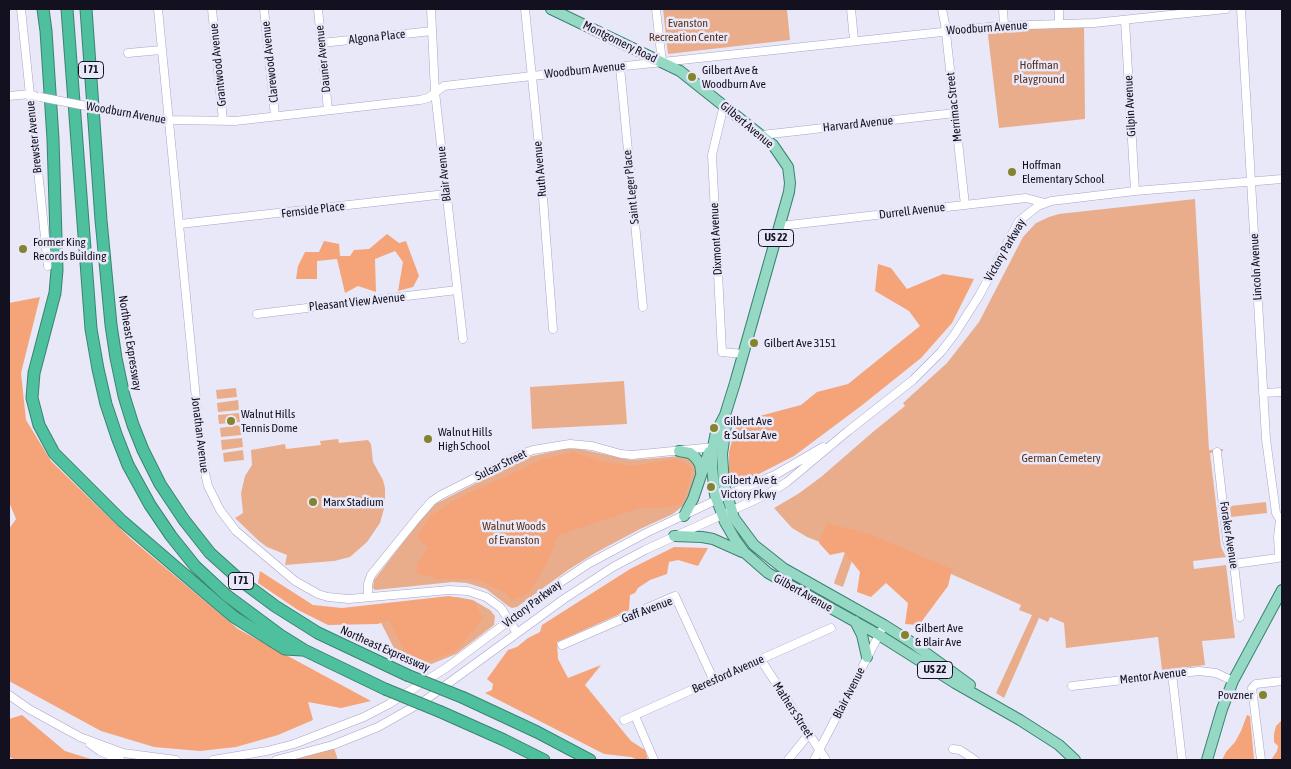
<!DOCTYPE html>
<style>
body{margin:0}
#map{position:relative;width:1291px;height:769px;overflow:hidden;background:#e9e8f9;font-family:"Asap Condensed",sans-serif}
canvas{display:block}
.frame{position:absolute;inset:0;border:10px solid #13111f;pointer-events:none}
</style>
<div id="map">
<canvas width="1291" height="769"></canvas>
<div class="frame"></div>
</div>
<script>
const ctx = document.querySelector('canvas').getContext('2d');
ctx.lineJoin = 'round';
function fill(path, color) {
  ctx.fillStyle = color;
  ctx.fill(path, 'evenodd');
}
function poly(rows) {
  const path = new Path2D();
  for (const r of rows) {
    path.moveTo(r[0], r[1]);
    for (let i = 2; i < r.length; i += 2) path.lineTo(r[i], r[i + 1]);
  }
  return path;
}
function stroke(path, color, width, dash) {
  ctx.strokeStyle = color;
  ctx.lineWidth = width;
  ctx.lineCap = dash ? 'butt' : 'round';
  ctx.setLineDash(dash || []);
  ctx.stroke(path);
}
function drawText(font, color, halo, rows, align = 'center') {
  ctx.font = font + ' "Asap Condensed",sans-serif';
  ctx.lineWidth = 5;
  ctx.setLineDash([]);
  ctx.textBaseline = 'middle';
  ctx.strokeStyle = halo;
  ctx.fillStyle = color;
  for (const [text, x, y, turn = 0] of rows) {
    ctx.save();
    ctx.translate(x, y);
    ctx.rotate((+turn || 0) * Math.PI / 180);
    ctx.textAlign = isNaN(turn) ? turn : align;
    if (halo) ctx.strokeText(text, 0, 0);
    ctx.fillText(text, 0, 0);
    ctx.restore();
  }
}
fill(poly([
 [663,9,787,9,790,40,668,54],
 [1084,23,1085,119,999,128,987,27],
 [1195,199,1209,450,1223,449,1223,451,1210,453,1221,547,1226,557,1193,561,1194,569,1226,565,1235,638,1202,641,1205,665,1162,670,1158,637,1066,648,1064,623,1050,617,1048,622,1039,618,1004,698,996,693,1032,615,1019,610,1021,605,888,546,854,555,843,587,835,584,834,583,845,552,807,537,792,528,774,508,798,494,821,477,874,431,905,406,903,403,947,363,979,322,1023,237,1036,223,1049,217,1059,214],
 [624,381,627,424,532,429,530,387],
 [236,388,237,397,217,399,216,390],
 [238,400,239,410,218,412,217,403],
 [239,413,240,422,219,424,218,415],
 [240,425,241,435,221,437,220,428],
 [242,438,243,447,222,450,221,440],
 [338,439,339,443,368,440,371,444,373,462,383,480,385,488,385,505,380,523,367,542,350,557,334,561,285,565,287,555,267,547,259,541,235,518,243,513,241,493,245,476,252,465,251,450,285,444,286,449,321,445,320,441],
 [564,449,580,449,631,460,681,456,681,458,687,458,693,462,697,472,689,498,685,504,673,514,640,529,597,552,568,570,517,607,512,608,508,606,486,589,467,583,453,582,375,590,373,588,374,580,425,514,435,504,528,457],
 [243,450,244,460,224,462,223,453],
 [1266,502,1267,513,1231,517,1230,506],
 [457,597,473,600,490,610,495,616,494,625,456,654,417,670,398,656,372,605],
 [333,745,338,760,276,760]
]), '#eaad8c');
fill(poly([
 [387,234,399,243,406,241,419,276,413,287,398,291,403,262,395,251,375,259,376,292,358,286,345,293,337,259,317,261,317,279,296,279,298,266,305,252,319,252,324,241,339,244,340,256,350,256,354,250,369,249],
 [878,264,891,268,907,289,943,274,974,279,952,323,921,358,861,406,794,456,745,481,729,479,729,452,737,422,801,405,817,392,848,384,920,326,909,311,875,291],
 [40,297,21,373,26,420,51,461,131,539,238,629,371,701,341,708,308,702,313,720,278,735,236,747,200,751,154,747,101,731,9,681,9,529,16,519,9,502,9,303],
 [573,452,604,462,632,466,674,459,685,462,692,469,689,483,682,504,664,508,640,508,558,535,548,561,530,592,512,601,504,592,476,579,438,579,416,573,418,562,428,548,417,536,431,516,454,500,543,459],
 [827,523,870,534,952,569,948,586,919,625,905,624,908,603,886,583,871,597,857,592,860,572,844,552,830,555,819,543],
 [674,547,708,548,698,566,678,560,669,562,667,574,650,580,638,588,635,593,630,595,629,610,557,642,558,659,568,678,601,665,585,685,631,741,645,750,648,760,638,760,631,757,604,754,485,693,492,690,493,684,487,679,508,650,517,647,528,638,540,632,542,625,630,569],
 [260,571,313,605,342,608,449,596,475,602,483,619,455,652,418,664,406,655,389,620,378,624,328,625,298,610,258,583],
 [22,715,65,751,94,760,16,760,9,757,9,719],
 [1247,715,1250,716,1254,760,1222,760,1226,752,1235,742,1241,731],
 [1282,720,1282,760,1271,760,1277,751,1278,746,1274,742,1274,734,1276,726]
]), '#f4a478');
const minor = poly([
 [21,9,48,266],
 [158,9,202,460,208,486,220,510,236,531,295,581,318,594,328,597,349,599,449,590,468,591,486,597,501,608,517,633],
 [212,9,223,121],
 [264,9,275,116],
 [318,9,328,110],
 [431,9,435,92,463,339],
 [525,9,539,146,553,329],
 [656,9,662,62],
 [851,9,854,40],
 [942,9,945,24,965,205],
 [1003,9,1004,25],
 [1059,9,1059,24],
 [1241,9,1266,439,1276,513,1282,523],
 [1125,20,1135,191],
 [322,43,432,31],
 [128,53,161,50],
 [620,67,643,307],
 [9,96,30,94,35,96],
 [724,105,712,155,722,352,743,354],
 [122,113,168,120,235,121,420,100,428,98,444,86,532,76,998,26,1094,23,1226,9],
 [762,135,955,113],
 [180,224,446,194],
 [780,226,1026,198,1045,203],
 [257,314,457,290],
 [1263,393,1282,392],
 [1217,452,1227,540,1234,564,1240,617],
 [1234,564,1278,558,1279,554,1278,537,1280,520],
 [368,597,368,584,371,575,418,517,432,501,441,495,522,454,533,450,570,444,592,446,621,454,632,455,714,447],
 [562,645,675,596,714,681],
 [761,660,826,760],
 [1172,674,1182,760],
 [1072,686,1199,671,1216,673,1233,681],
 [9,695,29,709,80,737,123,753,176,760],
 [635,716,654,760],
 [624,720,831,628],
 [90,744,100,751,120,760],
 [953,749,960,750,975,760],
 [213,760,267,751,294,744,364,717,389,704,446,668,561,582,588,564,646,533,727,495,775,475,823,447],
 [276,760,333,745,378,727,424,701,564,599,613,567,645,550,768,494,787,482,848,431,913,380,941,352,954,335,979,296,1019,221,1038,206,1051,201,1135,191,1282,179],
 [788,760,809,734],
 [814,760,881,631],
 [1261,760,1252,688,1256,684,1282,681]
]);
const major = poly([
 [551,9,680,71,773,145,788,167,790,183,789,192,735,383,725,415,716,432,712,452,712,467,715,495,725,522,736,541,744,552,768,573,879,635,955,683,1020,720,1059,745,1075,760],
 [725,416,726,426,722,454,724,485,734,518,754,545,783,568,884,625,911,642,970,685],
 [679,451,690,453,695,457,700,464,701,472],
 [684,516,693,499,709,452],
 [674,536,702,537,713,539,742,552],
 [855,621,862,635,867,657],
 [1207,760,1222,709,1233,681,1282,590]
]);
const highway = poly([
 [43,9,46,31,53,139,57,270,55,293,34,373,32,398,39,425,54,453,122,521,214,600,234,617,285,649,302,650],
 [67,9,91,329,98,369,106,404,117,437,128,465,150,505,171,536,195,566,226,595,280,635,304,650,385,689],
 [86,9,101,220,111,325,116,358,124,396,133,425,143,450,160,484,184,520,210,553,240,580,275,606,318,633,407,675],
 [464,698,537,732,590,760],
 [441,712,504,740,544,760]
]);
stroke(minor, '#a7a3cb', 9);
stroke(major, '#3a8371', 12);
stroke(highway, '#3a8371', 13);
stroke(minor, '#fff', 8);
stroke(major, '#95d9c4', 10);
stroke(highway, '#4fc09d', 11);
const minorBridge = poly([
 [40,97,122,113]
]);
const highwayBridge = poly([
 [407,675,464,698],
 [385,689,441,712]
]);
stroke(minorBridge, '#a7a3cb', 9, []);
stroke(highwayBridge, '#3a8371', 13, []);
stroke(minorBridge, '#fff', 8);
stroke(highwayBridge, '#4fc09d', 11);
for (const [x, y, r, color] of [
 [692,77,5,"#84842e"],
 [1012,172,5,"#84842e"],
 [23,249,5,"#84842e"],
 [754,343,5,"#84842e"],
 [231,421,5,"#84842e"],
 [714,428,5,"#84842e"],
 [428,439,5,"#84842e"],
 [711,487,5,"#84842e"],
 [313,502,5,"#84842e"],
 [905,635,5,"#84842e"],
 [1263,695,5,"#84842e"]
]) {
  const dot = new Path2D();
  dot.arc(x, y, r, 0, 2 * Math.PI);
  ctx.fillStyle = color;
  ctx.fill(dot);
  stroke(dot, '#e9e8f9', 2);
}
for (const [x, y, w] of [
 [91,70,25],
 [776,238,35],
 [241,581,25],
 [935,670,35]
]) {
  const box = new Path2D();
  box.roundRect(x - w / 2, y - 8.5, w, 17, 4);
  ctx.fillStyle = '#e9e8f9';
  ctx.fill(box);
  stroke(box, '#13111f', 1);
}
drawText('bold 11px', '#13111f', null, [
 ["I 71",91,70],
 ["US 22",776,238],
 ["I 71",241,581],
 ["US 22",935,670]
]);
drawText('12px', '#5b331c', '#e9e8f9', [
 ["Evanston",688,23],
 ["Recreation Center",688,37],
 ["Hoffman",1039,65],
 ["Playground",1039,79],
 ["German Cemetery",1061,458],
 ["Walnut Woods",514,526],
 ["of Evanston",514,540]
]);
drawText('12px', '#13111f', '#e9e8f9', [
 ["Woodburn Avenue",987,28,-4],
 ["Algona Place",377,37,-6],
 ["Montgomery Road",620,42,26],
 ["Dauner Avenue",323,59,-96],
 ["Clarewood Avenue",270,62,-96],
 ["Grantwood Avenue",218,65,-96],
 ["Woodburn Avenue",585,70,-6],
 ["Gilpin Avenue",1130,106,-93],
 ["Merrimac Street",954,107,-96],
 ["Woodburn Avenue",126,113,10],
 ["Harvard Avenue",858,124,-6],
 ["Gilbert Avenue",747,125,40],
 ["Brewster Avenue",34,137,-96],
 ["Ruth Avenue",540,169,-95],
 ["Blair Avenue",444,174,-96],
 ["Saint Leger Place",631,187,-96],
 ["Fernside Place",313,210,-7],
 ["Durrell Avenue",912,211,-7],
 ["Dixmont Avenue",716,239,-93],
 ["Victory Parkway",1005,250,-60],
 ["Lincoln Avenue",1256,267,-93],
 ["Pleasant View Avenue",357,302,-6],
 ["Northeast Expressway",130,343,81],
 ["Jonathan Avenue",200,435,83],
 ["Sulsar Street",501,465,-26],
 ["Foraker Avenue",1229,535,81],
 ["Gilbert Avenue",803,593,29],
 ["Victory Parkway",532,604,-37],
 ["Gaff Avenue",647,610,-21],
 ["Northeast Expressway",385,649,24],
 ["Beresford Avenue",728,674,-24],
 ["Mentor Avenue",1153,676,-7],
 ["Blair Avenue",849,693,-63],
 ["Mathers Street",793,710,57]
]);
drawText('12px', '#13111f', '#e9e8f9', [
 ["Gilbert Ave &",702,70],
 ["Woodburn Ave",702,84],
 ["Hoffman",1022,165],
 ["Elementary School",1022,179],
 ["Former King",33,242],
 ["Records Building",33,256],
 ["Gilbert Ave 3151",764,343],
 ["Walnut Hills",241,414],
 ["Tennis Dome",241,428],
 ["Gilbert Ave",724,421],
 ["& Sulsar Ave",724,435],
 ["Walnut Hills",438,432],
 ["High School",438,446],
 ["Gilbert Ave &",721,480],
 ["Victory Pkwy",721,494],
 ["Marx Stadium",323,502],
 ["Gilbert Ave",915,628],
 ["& Blair Ave",915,642],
 ["Povzner",1253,695,"right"]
], 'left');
</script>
